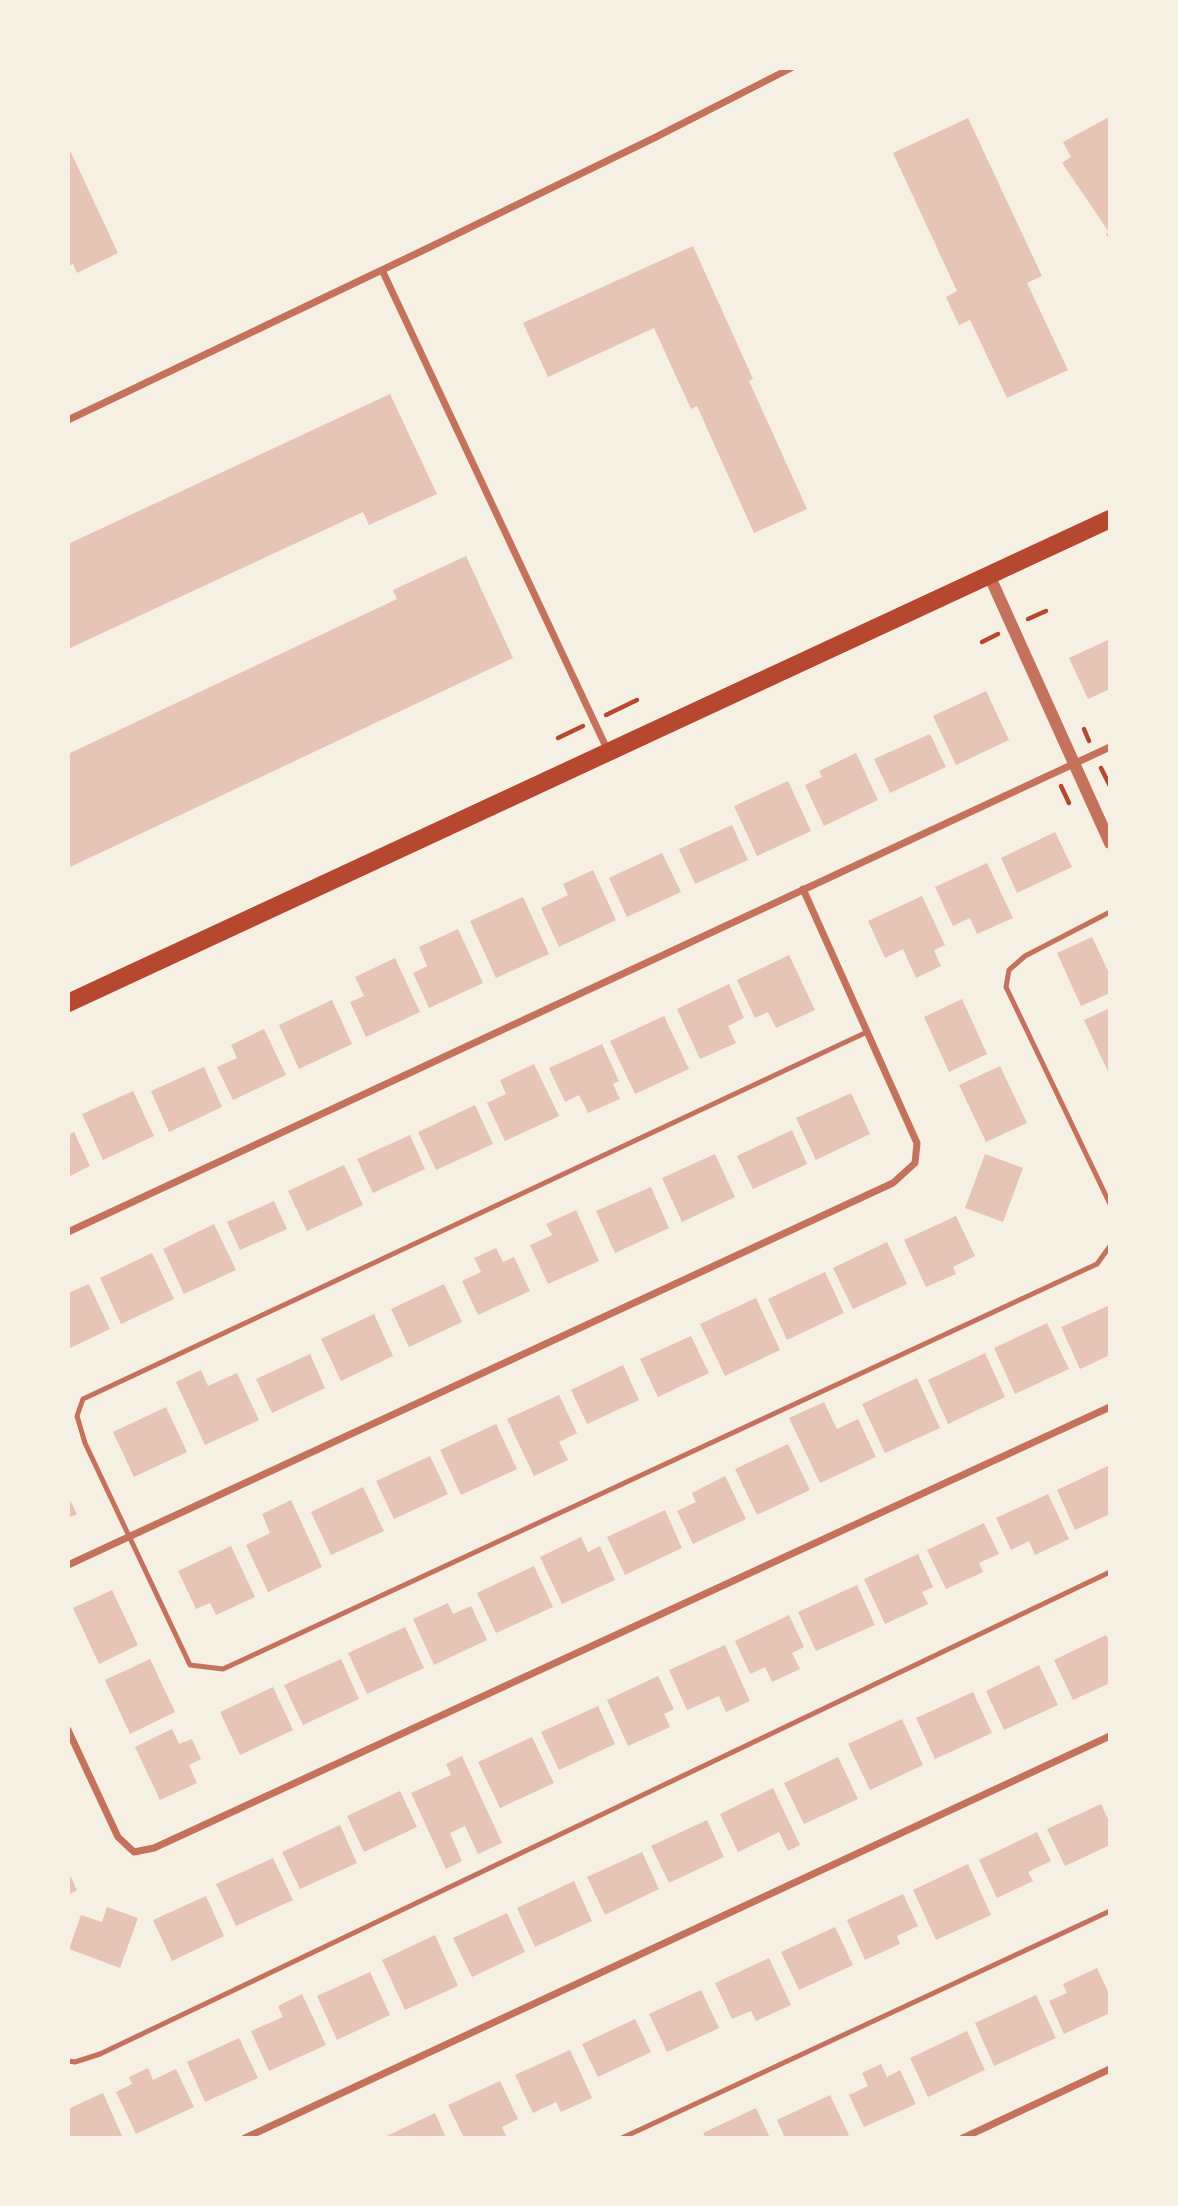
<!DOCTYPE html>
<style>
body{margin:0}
#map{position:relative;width:1178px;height:2206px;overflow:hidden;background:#f6efe4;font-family:"Zilla Slab",serif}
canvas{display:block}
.frame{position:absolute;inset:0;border:70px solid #f6efe4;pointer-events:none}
</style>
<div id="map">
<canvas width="1178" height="2206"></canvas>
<div class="frame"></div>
</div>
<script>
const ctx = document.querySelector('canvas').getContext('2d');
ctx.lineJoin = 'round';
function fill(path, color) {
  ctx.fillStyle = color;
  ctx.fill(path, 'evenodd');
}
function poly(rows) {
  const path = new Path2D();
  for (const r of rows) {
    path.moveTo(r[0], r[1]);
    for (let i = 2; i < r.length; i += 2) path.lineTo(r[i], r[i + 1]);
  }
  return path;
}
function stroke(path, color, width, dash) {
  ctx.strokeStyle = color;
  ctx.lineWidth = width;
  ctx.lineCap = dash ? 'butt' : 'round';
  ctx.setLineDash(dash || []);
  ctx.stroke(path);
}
fill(poly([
 [1109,117,1110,118,1110,241,1106,234,1109,232,1062,163,1071,157,1063,142],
 [968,118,1042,276,1027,283,1068,370,1007,398,970,320,959,325,946,297,957,291,893,153],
 [68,146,118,253,77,273,73,264,68,266],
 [693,246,753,379,749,381,807,509,754,533,697,406,691,409,654,328,548,377,523,323],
 [390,394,437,494,369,525,363,512,68,649,68,544],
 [466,556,513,658,68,868,68,754,397,599,393,590],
 [1110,639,1110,689,1088,699,1069,658],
 [986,691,1009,740,956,765,933,716],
 [930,734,946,767,890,793,874,759],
 [856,753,878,800,824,826,805,785,822,777,819,771],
 [788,781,811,831,757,856,734,806],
 [732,825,748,860,695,884,679,849],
 [1055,832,1072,867,1017,893,1001,858],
 [662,853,681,892,627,917,609,878],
 [987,863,1013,918,977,934,970,918,953,926,935,887],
 [593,870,616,920,559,947,541,908,568,895,563,884],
 [922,896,945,945,934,950,941,966,916,978,903,949,885,958,868,921],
 [523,897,549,954,496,978,470,921],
 [458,929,483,983,429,1008,413,973,427,966,419,947],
 [1092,937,1110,975,1110,993,1081,1006,1057,953],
 [789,955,815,1010,776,1028,768,1012,755,1018,737,980],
 [395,958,420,1012,366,1037,350,1002,364,996,355,977],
 [729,984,744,1018,728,1026,736,1043,700,1059,677,1009],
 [962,999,987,1054,949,1072,924,1017],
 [332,1000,352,1044,299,1069,279,1025],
 [1110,1008,1110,1076,1084,1020],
 [664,1016,689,1069,635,1094,610,1041],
 [264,1029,286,1075,233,1100,217,1067,237,1058,231,1045],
 [602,1044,619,1081,613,1084,620,1099,588,1113,579,1095,565,1102,549,1068],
 [534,1064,559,1116,505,1141,487,1103,506,1094,500,1080],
 [1000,1066,1027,1123,986,1142,959,1085],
 [204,1067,222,1107,169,1132,151,1091],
 [133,1091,154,1136,103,1160,82,1114],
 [851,1093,870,1134,816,1160,796,1118],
 [475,1105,493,1144,436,1170,418,1132],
 [792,1130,807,1164,753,1189,737,1156],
 [74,1132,90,1166,68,1177,68,1135],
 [410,1135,425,1169,373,1193,357,1159],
 [715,1154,735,1197,682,1222,662,1178],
 [985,1154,1023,1168,1003,1222,965,1208],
 [344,1165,363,1205,307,1231,288,1191],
 [651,1187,669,1228,615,1253,596,1211],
 [274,1201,287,1229,240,1250,227,1222],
 [576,1210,599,1261,548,1284,530,1245,552,1235,546,1224],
 [956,1216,975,1256,953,1267,956,1274,926,1287,904,1240],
 [214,1224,236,1270,184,1294,163,1249],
 [887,1242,907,1284,853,1309,833,1268],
 [496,1248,503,1262,514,1257,530,1291,478,1315,462,1281,481,1272,474,1258],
 [152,1253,174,1299,121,1324,100,1278],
 [825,1272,844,1313,787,1340,768,1299],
 [89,1284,110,1329,68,1349,68,1293],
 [444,1284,462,1322,409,1347,391,1309],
 [756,1298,780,1350,725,1376,700,1324],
 [1110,1305,1110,1355,1080,1369,1061,1327],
 [374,1314,393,1356,341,1381,321,1339],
 [1047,1323,1069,1369,1015,1394,994,1348],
 [691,1336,709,1373,658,1397,640,1359],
 [985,1353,1005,1397,948,1424,928,1380],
 [310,1354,325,1388,272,1413,256,1379],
 [623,1365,639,1400,587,1424,571,1390],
 [201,1370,208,1386,237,1373,259,1420,205,1445,176,1382],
 [917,1378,940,1428,885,1453,862,1404],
 [559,1395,577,1433,559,1442,568,1460,534,1476,507,1419],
 [824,1402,837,1429,858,1419,876,1457,820,1483,789,1418],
 [166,1407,187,1452,134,1477,113,1432],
 [496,1424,517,1469,461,1495,440,1450],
 [788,1444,810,1490,757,1515,735,1469],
 [430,1456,448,1494,394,1519,376,1481],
 [1110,1465,1110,1514,1075,1530,1057,1490],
 [725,1476,746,1519,693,1544,677,1511,696,1502,692,1493],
 [363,1487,384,1531,331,1555,311,1512],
 [1048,1494,1069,1539,1035,1555,1029,1541,1011,1550,996,1518],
 [68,1496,77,1514,68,1518],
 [291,1500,322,1567,268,1592,246,1545,270,1533,262,1514],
 [665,1510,682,1548,625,1575,607,1537],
 [984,1523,999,1554,979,1563,983,1572,946,1589,927,1550],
 [581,1537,588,1552,600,1546,615,1580,562,1604,540,1557],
 [231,1546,255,1597,216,1615,210,1603,196,1609,178,1571],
 [918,1554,933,1587,922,1592,928,1604,885,1624,864,1579],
 [534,1566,553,1607,496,1633,477,1593],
 [857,1585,875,1625,816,1651,798,1612],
 [112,1590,138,1645,99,1664,73,1608],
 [448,1603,453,1614,471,1606,487,1640,434,1665,413,1619],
 [789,1615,804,1647,792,1653,800,1669,772,1682,765,1667,750,1674,735,1641],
 [405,1627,424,1668,367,1694,348,1653],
 [1106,1635,1110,1643,1110,1683,1073,1700,1054,1660],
 [725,1645,750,1701,726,1712,719,1696,687,1710,669,1670],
 [150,1659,175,1712,130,1734,105,1680],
 [341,1659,359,1699,303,1725,284,1685],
 [1039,1665,1058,1705,1004,1730,986,1691],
 [658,1676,674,1709,664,1714,670,1727,628,1746,607,1700],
 [273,1687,293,1730,240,1755,220,1712],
 [973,1692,992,1733,935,1759,916,1718],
 [598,1706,615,1744,559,1770,541,1732],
 [902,1719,923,1765,870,1790,848,1744],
 [172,1729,179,1744,192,1739,201,1759,189,1765,197,1783,160,1800,135,1747],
 [532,1737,554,1783,500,1808,478,1762],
 [462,1756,502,1843,478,1854,465,1826,450,1833,462,1861,446,1869,411,1793,451,1775,446,1764],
 [838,1757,858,1799,804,1824,784,1783],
 [773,1788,800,1845,788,1851,779,1832,738,1852,720,1814],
 [400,1791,417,1827,364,1852,347,1816],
 [1101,1804,1110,1823,1110,1845,1065,1866,1047,1829],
 [707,1820,724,1857,669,1883,651,1846],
 [340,1825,357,1863,300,1889,282,1852],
 [1037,1832,1051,1861,1028,1872,1033,1881,997,1898,979,1860],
 [642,1852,659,1889,605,1915,587,1877],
 [273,1858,293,1900,236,1926,216,1884],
 [968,1864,991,1915,936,1940,913,1890],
 [68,1871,77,1890,68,1895],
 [574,1881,592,1921,535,1947,517,1908],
 [903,1894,918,1926,897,1936,900,1944,865,1960,847,1920],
 [206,1896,224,1936,172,1961,153,1920],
 [107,1907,138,1918,120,1968,69,1949,81,1915,102,1922],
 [507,1913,525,1952,472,1977,453,1938],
 [835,1927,853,1965,799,1990,781,1952],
 [435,1935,458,1986,405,2010,382,1960],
 [769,1958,791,2005,756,2021,751,2011,732,2019,715,1983],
 [1097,1968,1110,1996,1110,2013,1064,2034,1049,2001,1067,1993,1063,1984],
 [370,1972,390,2015,337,2040,317,1996],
 [701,1990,719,2028,667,2052,649,2014],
 [302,1994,326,2045,269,2071,251,2031,283,2017,278,2006],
 [1036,1995,1056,2038,994,2066,975,2023],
 [635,2019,651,2052,598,2077,582,2044],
 [967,2031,985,2070,928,2097,910,2058],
 [239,2038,258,2078,205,2102,187,2062],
 [570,2050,592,2098,561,2112,556,2102,533,2113,515,2075],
 [881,2064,887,2077,900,2070,916,2104,864,2127,849,2095,868,2086,862,2073],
 [148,2068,153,2080,176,2069,194,2107,136,2134,116,2092,132,2084,129,2077],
 [500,2081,518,2119,502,2127,507,2138,464,2138,448,2105],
 [103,2093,123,2138,68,2138,68,2109],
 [830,2095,849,2135,842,2138,785,2138,777,2120],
 [756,2108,770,2138,706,2138,703,2133],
 [435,2113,446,2138,382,2138]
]), '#e6c5b7');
stroke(poly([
 [1028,619,1046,611],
 [982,642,998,634],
 [606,715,637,700],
 [1084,729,1089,741],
 [558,738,583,726],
 [1101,768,1110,786],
 [1061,786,1069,803]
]), '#b5482f', 4.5);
stroke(poly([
 [1110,912,1025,956,1009,970,1006,987,1110,1204],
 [867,1032,83,1399,77,1416,85,1443,190,1665,223,1669,1097,1264,1110,1246],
 [68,2061,75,2062,100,2054,1110,1572],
 [622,2138,1110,1911]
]), '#c5725c', 5);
stroke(poly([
 [382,270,608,751],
 [68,420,428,248,654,138,791,68],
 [68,1232,1110,747],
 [68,1565,893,1183,915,1163,917,1143,803,889],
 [68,1730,118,1837,134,1852,154,1848,1110,1407],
 [245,2138,1110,1736],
 [963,2138,1110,2069]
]), '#c5725c', 7);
stroke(poly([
 [989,575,1110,843]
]), '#c5725c', 12);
stroke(poly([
 [68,1003,1110,519]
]), '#b5482f', 18);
</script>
